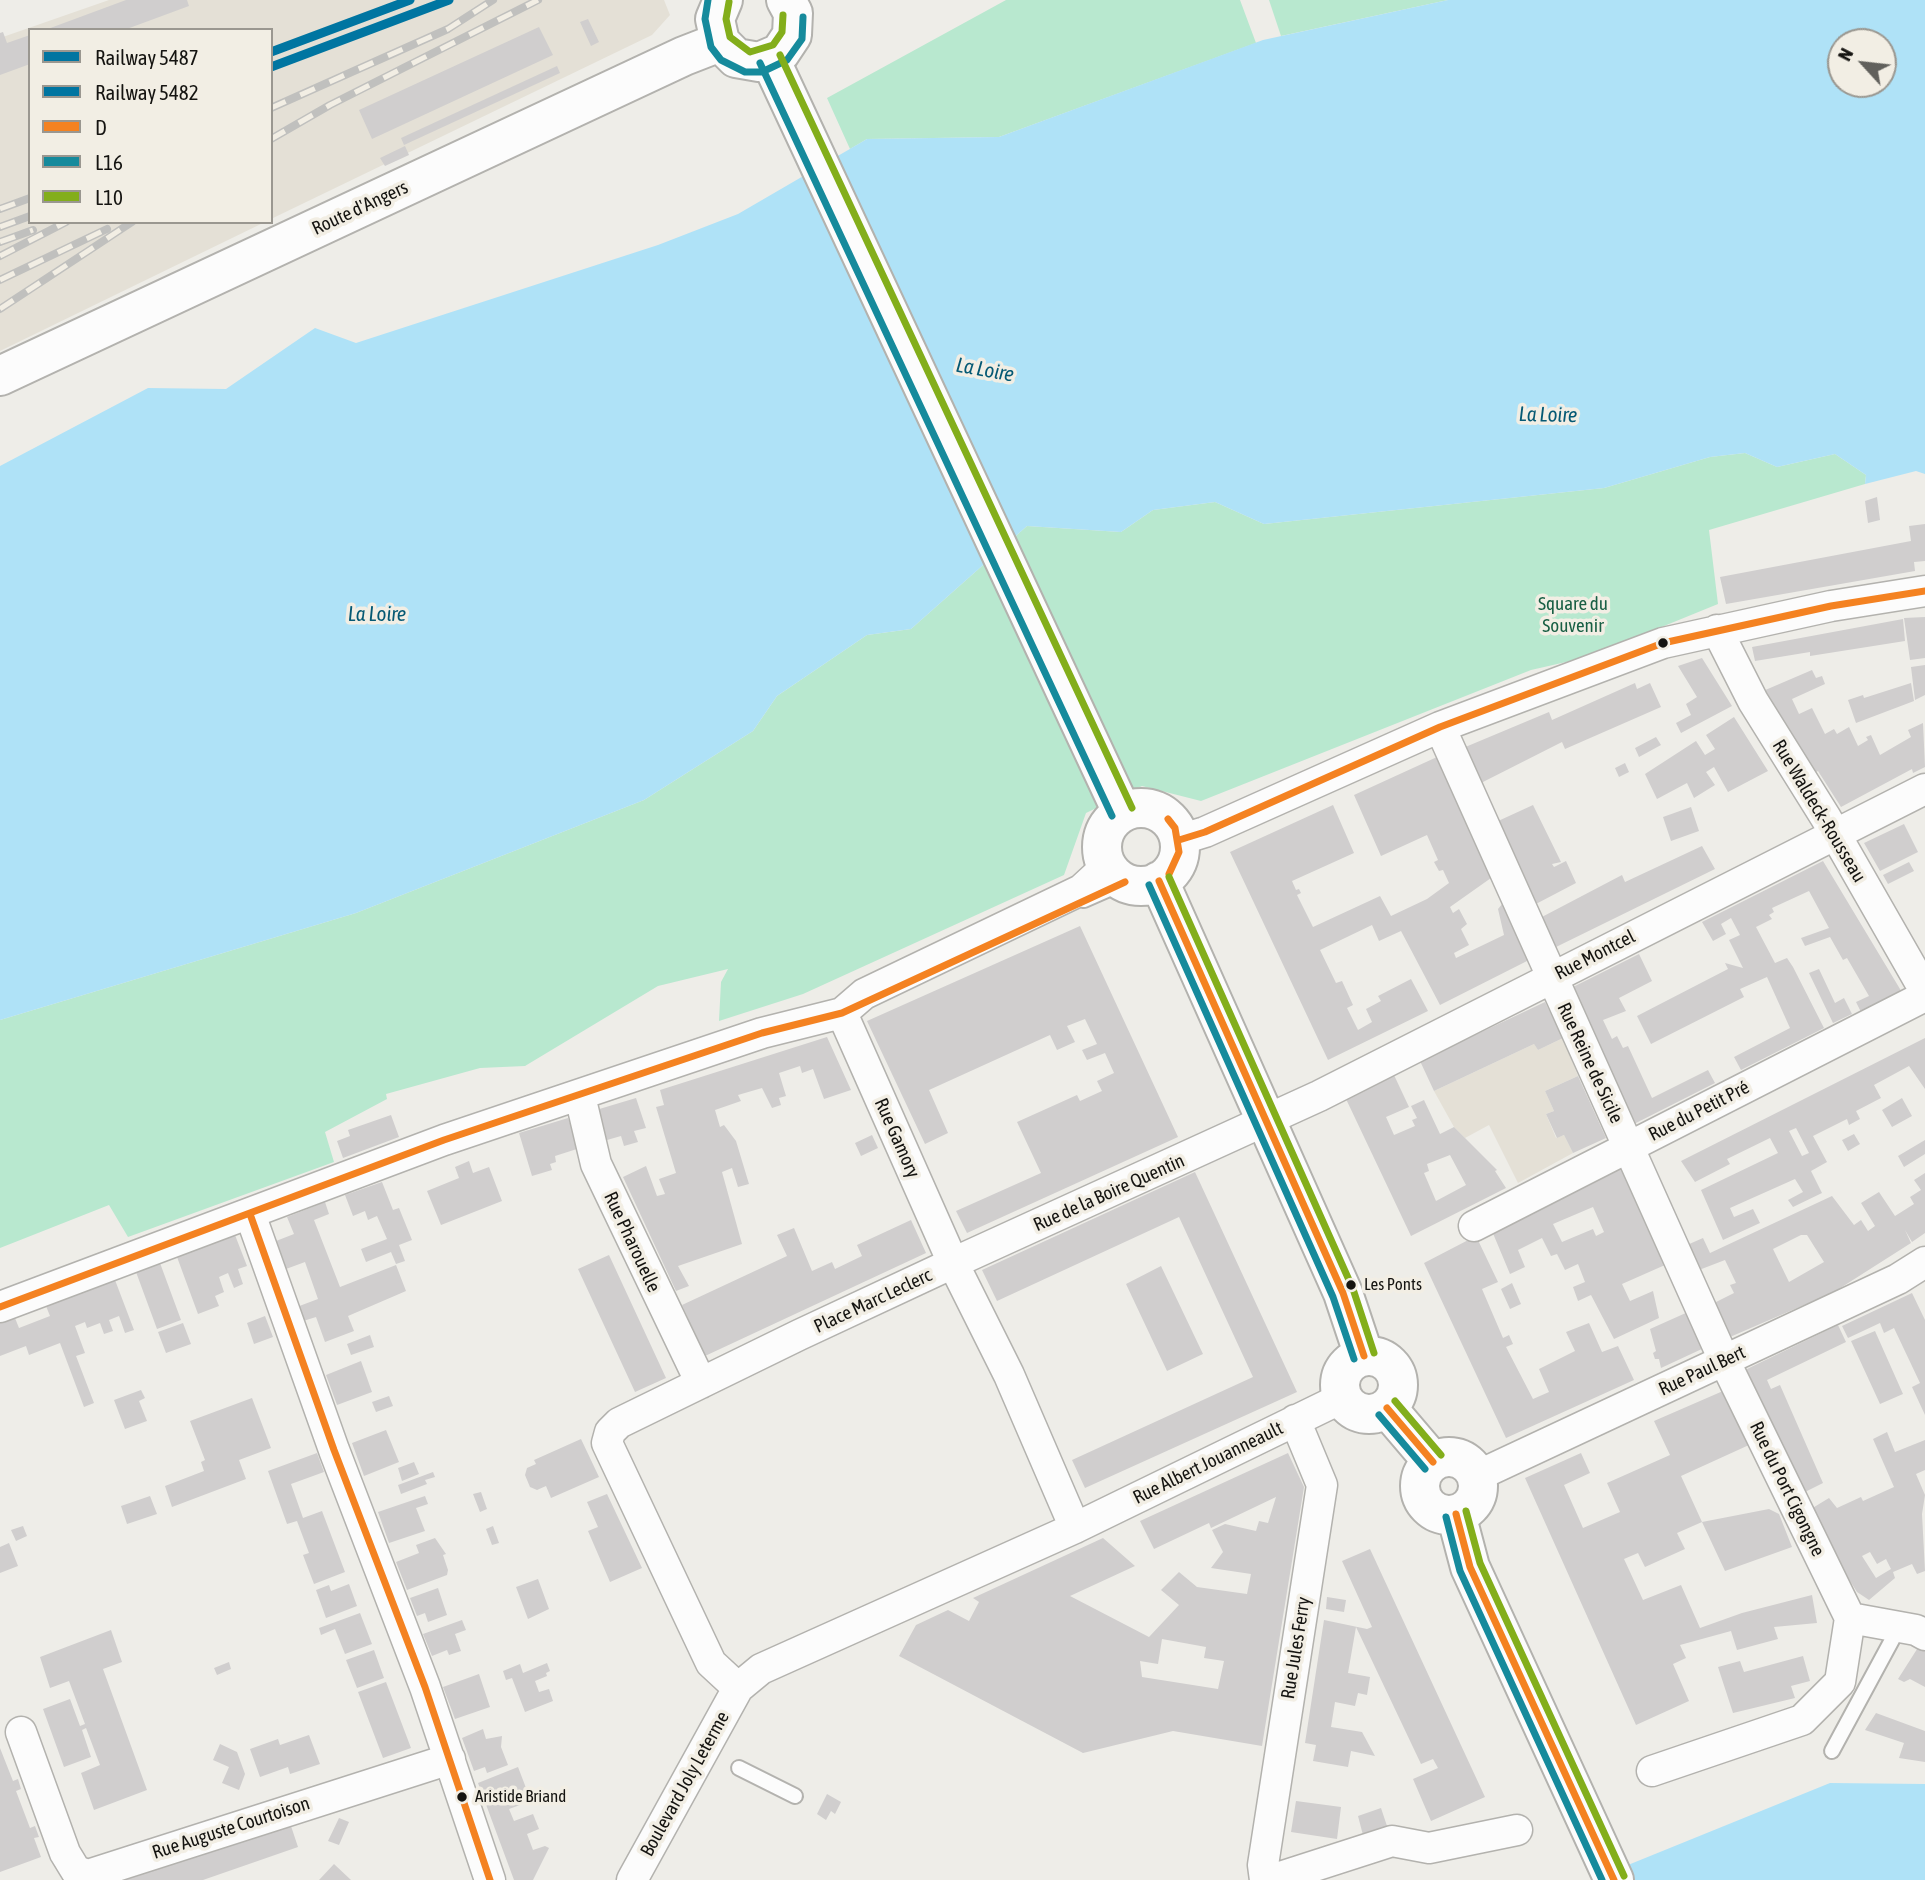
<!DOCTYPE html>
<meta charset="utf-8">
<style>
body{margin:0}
#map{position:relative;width:1925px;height:1880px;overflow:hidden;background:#eeede8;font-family:"Asap Condensed",sans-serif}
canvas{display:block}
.legend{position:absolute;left:28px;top:28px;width:245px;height:196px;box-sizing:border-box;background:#f2eee4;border:2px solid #9a9790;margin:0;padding:9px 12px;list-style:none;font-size:21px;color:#151411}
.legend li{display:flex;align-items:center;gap:14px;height:35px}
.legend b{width:35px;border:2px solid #9a9790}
.north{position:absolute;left:1827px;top:28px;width:70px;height:70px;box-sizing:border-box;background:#f2eee4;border:2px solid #9a9790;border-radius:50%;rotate:297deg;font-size:19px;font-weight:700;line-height:28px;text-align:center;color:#151411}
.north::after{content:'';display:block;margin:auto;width:24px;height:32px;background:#61605c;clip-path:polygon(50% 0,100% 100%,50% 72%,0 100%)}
</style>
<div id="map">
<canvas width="1925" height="1880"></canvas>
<ul class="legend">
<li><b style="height:9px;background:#0075a1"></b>Railway 5487</li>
<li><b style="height:9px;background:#0075a1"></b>Railway 5482</li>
<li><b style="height:9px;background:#f48221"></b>D</li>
<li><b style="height:9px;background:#168a9c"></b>L16</li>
<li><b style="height:9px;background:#83ae1b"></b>L10</li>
</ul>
<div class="north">N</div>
</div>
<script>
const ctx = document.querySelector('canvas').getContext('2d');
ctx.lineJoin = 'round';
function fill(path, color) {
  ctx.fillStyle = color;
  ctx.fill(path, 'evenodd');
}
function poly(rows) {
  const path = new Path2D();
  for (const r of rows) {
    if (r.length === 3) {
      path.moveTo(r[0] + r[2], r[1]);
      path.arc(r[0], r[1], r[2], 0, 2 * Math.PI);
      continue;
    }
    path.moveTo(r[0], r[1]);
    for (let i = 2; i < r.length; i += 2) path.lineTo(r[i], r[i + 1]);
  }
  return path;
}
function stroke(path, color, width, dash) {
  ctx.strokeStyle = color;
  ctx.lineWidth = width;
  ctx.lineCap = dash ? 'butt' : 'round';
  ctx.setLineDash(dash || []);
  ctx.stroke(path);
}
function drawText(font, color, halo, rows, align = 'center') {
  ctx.font = font + ' "Asap Condensed",sans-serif';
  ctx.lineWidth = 7;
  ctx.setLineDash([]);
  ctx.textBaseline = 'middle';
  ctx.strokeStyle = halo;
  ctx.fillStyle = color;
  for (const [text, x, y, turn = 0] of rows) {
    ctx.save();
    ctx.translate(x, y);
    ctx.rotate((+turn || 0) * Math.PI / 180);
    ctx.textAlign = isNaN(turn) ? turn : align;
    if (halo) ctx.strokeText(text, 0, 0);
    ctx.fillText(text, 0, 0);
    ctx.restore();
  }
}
fill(poly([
 [109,0,664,0,670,15,652,35,271,219,271,30,30,30,30,222,265,222,0,351,0,38],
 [1563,1038,1578,1076,1545,1091,1554,1111,1546,1114,1556,1138,1564,1135,1573,1153,1518,1183,1489,1125,1465,1138,1454,1127,1434,1091,1534,1044,1538,1050]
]), '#e4e0d6');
fill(poly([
 [1006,0,1240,0,1256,43,999,137,867,139,850,149,827,98],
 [1269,0,1448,0,1281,36],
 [1745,453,1777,467,1835,454,1866,475,1865,484,1709,530,1718,604,1588,657,1531,670,1201,801,1142,786,1086,813,1064,875,803,994,719,1021,721,982,728,969,658,986,525,1066,480,1068,386,1094,387,1099,325,1132,334,1162,128,1237,109,1205,0,1248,0,1020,356,913,644,800,753,731,777,696,867,635,911,629,1027,526,1121,532,1153,510,1215,502,1264,524,1604,488,1710,457]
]), '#b8e8cf');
fill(poly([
 [1448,0,1925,0,1925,474,1916,471,1865,484,1866,475,1835,454,1777,467,1745,453,1710,457,1604,488,1264,524,1215,502,1153,510,1121,532,1027,526,911,629,867,635,777,696,753,731,644,800,356,913,0,1020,0,466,148,388,226,389,315,328,356,343,658,245,738,214,867,139,999,137,1263,40],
 [1841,42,1883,42,1883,84,1841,84],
 [1830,1783,1925,1784,1925,1880,1591,1880]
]), '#afe2f7');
fill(poly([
 [126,0,187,0,189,6,124,30,45,30],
 [588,19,599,42,591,46,580,22],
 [539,27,553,55,372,139,359,110],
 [3,32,7,43,30,35,30,64,0,75,0,33],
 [557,66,560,73,404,145,401,138],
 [405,146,409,155,385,166,380,158],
 [1877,497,1880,520,1868,523,1865,501],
 [1925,524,1925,561,1914,562,1915,571,1726,604,1720,577,1911,541,1909,526],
 [1925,617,1925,658,1910,660,1904,618],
 [1903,619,1905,641,1810,656,1810,652,1755,661,1752,647],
 [1702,658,1732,706,1681,733,1676,723,1691,715,1686,704,1697,697,1678,666],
 [1925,665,1925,695,1915,700,1911,667],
 [1812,670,1816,678,1822,676,1825,684,1792,699,1799,714,1812,708,1825,734,1834,729,1837,734,1849,727,1858,746,1868,740,1866,737,1871,735,1880,755,1911,737,1908,730,1923,723,1925,767,1913,773,1912,769,1841,807,1818,771,1811,775,1763,691],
 [1635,683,1637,689,1650,683,1661,707,1565,749,1562,742,1479,784,1463,748,1549,712,1552,720],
 [1911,683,1914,701,1856,723,1848,700,1863,695,1864,698],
 [1734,717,1768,771,1728,792,1714,767,1706,772,1715,785,1694,798,1687,783,1657,799,1645,774,1696,741,1705,755,1715,749,1706,735],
 [1656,737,1661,745,1639,757,1635,748],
 [1437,757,1491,878,1450,907,1453,913,1459,909,1467,924,1461,929,1469,945,1454,953,1456,958,1504,935,1498,909,1503,903,1529,960,1440,1005,1401,931,1379,941,1372,925,1320,950,1336,983,1342,981,1353,1005,1347,1008,1358,1030,1372,1022,1366,1009,1381,1001,1378,996,1411,979,1428,1011,1328,1060,1230,852,1333,805,1354,853,1292,881,1296,890,1299,889,1301,893,1297,895,1313,927,1380,896,1391,916,1427,899,1449,883,1443,870,1439,871,1434,862,1438,860,1427,835,1381,856,1354,795],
 [1625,763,1629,772,1619,777,1615,768],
 [1533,805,1561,862,1552,864,1554,867,1566,861,1576,883,1534,905,1496,822],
 [1691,807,1699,831,1671,841,1663,817],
 [1904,824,1918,852,1880,871,1864,843],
 [1702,846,1715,869,1554,948,1540,918,1622,875,1625,882],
 [1823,861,1903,994,1861,1012,1856,1002,1869,996,1847,958,1843,960,1830,937,1805,946,1801,938,1829,928,1809,891,1772,908,1774,912,1769,915,1772,919,1756,927,1775,963,1787,958,1793,967,1824,1028,1741,1070,1734,1057,1790,1028,1767,977,1740,989,1744,997,1651,1044,1637,1016,1728,969,1725,963,1743,968,1729,940,1740,935,1731,918,1721,924,1726,934,1713,941,1702,922],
 [1909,862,1914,871,1888,884,1883,875],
 [1080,926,1178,1137,967,1233,956,1211,1041,1173,1017,1122,1077,1095,1080,1101,1102,1091,1097,1081,1114,1073,1105,1053,1087,1060,1082,1050,1097,1044,1085,1019,1067,1026,1075,1042,1057,1050,1050,1035,929,1090,948,1133,925,1144,867,1021],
 [1639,954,1652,981,1619,998,1626,1011,1603,1020,1612,1039,1617,1036,1623,1048,1628,1046,1652,1098,1708,1070,1715,1083,1632,1125,1571,988],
 [1819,969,1835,1003,1844,998,1852,1014,1833,1023,1809,973],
 [1545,1002,1563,1038,1538,1050,1534,1044,1434,1091,1420,1061],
 [827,1037,851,1090,824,1099,813,1069,802,1073,800,1066,779,1073,786,1096,779,1098,781,1105,772,1108,762,1088,738,1095,741,1101,715,1110,720,1127,724,1125,736,1141,749,1184,738,1187,732,1168,722,1172,742,1244,678,1266,689,1286,676,1291,623,1177,646,1166,657,1196,665,1194,659,1179,676,1173,656,1107,664,1105,660,1090],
 [1925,1038,1925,1089,1909,1066,1874,1085,1881,1098,1856,1111,1860,1119,1849,1125,1847,1119,1813,1136,1827,1162,1811,1171,1822,1193,1793,1207,1788,1200,1803,1192,1795,1179,1730,1208,1734,1217,1753,1209,1760,1223,1723,1240,1701,1190,1778,1153,1770,1138,1727,1159,1730,1164,1695,1182,1681,1161],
 [1796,1128,1809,1153,1802,1156,1789,1131],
 [1394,1075,1409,1107,1386,1117,1394,1135,1415,1126,1412,1120,1417,1118,1411,1106,1424,1100,1440,1134,1454,1127,1497,1170,1495,1171,1506,1188,1411,1236,1346,1099],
 [1450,1155,1466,1185,1436,1201,1424,1173,1429,1171,1427,1164],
 [1578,1076,1606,1138,1573,1153,1564,1135,1557,1138,1546,1114,1554,1111,1545,1091],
 [636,1098,646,1128,634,1131,638,1142,624,1146,621,1136,607,1140,596,1110],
 [1902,1098,1912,1116,1892,1127,1882,1110],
 [391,1115,399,1137,343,1158,337,1141,350,1136,348,1130],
 [568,1118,580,1148,555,1156,556,1162,550,1164,552,1170,532,1176,519,1133],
 [1854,1134,1860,1144,1848,1151,1842,1140],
 [872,1135,878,1148,861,1156,855,1143],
 [1925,1140,1925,1154,1904,1167,1898,1156],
 [469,1161,473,1173,489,1167,502,1201,441,1225,427,1191,459,1178,455,1167],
 [1617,1165,1622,1167,1665,1265,1622,1284,1630,1301,1653,1291,1659,1318,1614,1339,1591,1295,1578,1301,1573,1287,1585,1282,1578,1264,1565,1270,1557,1254,1551,1256,1542,1238,1518,1250,1525,1267,1510,1274,1492,1231],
 [1593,1207,1604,1232,1596,1236,1593,1229,1562,1242,1553,1224],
 [1195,1172,1297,1392,1085,1488,1072,1460,1253,1377,1179,1217,997,1301,982,1270],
 [1925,1173,1925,1233,1912,1242,1905,1230,1911,1243,1834,1292,1730,1337,1714,1303,1734,1293,1730,1285,1736,1283,1725,1260,1699,1270,1687,1245,1703,1238,1710,1253,1832,1196,1854,1225,1861,1220,1868,1231,1875,1226,1861,1203,1879,1192,1895,1216,1914,1204,1910,1197,1921,1190,1914,1180],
 [1801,1235,1807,1235,1824,1262,1789,1282,1773,1249],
 [382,1182,393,1210,399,1208,412,1240,399,1245,405,1261,396,1264,391,1252,366,1262,361,1249,387,1239,377,1216,368,1220,365,1211,353,1216,345,1195],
 [325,1202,329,1214,314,1220,340,1287,396,1265,406,1291,348,1316,354,1331,325,1342,316,1317,300,1322,294,1308,318,1299,305,1262,286,1269,276,1241,294,1234,287,1217],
 [911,1220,926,1253,705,1356,682,1305,787,1256,777,1235,794,1228,812,1271,832,1262,835,1269,862,1256,857,1245],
 [235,1235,247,1266,238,1269,243,1284,234,1288,228,1273,219,1277,224,1292,215,1296,219,1306,198,1314,177,1257],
 [1476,1236,1498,1282,1482,1289,1503,1338,1509,1335,1513,1344,1506,1347,1533,1399,1549,1392,1539,1369,1575,1351,1566,1332,1589,1323,1602,1352,1618,1346,1634,1380,1506,1438,1424,1263],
 [609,1255,666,1378,635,1392,578,1269],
 [160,1263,181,1320,157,1329,136,1272],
 [1161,1266,1203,1354,1167,1371,1126,1284],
 [115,1280,134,1330,125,1333,119,1316,109,1320,113,1331,104,1334,100,1323,87,1328,85,1322,75,1326,85,1353,76,1356,94,1403,84,1407,60,1343,29,1355,26,1346,0,1356,0,1323,15,1318,19,1328,50,1316,46,1306],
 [1512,1283,1521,1304,1510,1309,1501,1289],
 [1912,1293,1925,1320,1925,1415,1912,1387,1920,1383,1894,1328,1884,1333,1880,1323,1848,1338,1842,1326],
 [1688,1312,1704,1348,1661,1368,1659,1359,1655,1359,1653,1353,1656,1351,1650,1329],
 [265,1316,273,1337,254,1344,247,1323],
 [183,1323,191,1344,166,1353,158,1332],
 [1838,1325,1846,1342,1767,1380,1771,1389,1780,1385,1823,1483,1799,1495,1746,1374,1747,1369],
 [1875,1331,1903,1394,1880,1404,1851,1341],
 [370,1335,374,1347,351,1355,347,1344],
 [361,1361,372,1392,337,1405,326,1375],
 [141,1390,145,1398,139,1401,147,1421,125,1429,114,1400],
 [1723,1391,1749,1445,1681,1476,1702,1522,1677,1533,1685,1549,1645,1567,1638,1553,1624,1559,1643,1600,1681,1585,1700,1628,1742,1613,1812,1595,1817,1623,1774,1627,1778,1639,1737,1650,1731,1631,1680,1645,1686,1658,1673,1664,1689,1701,1636,1725,1525,1478,1581,1453,1590,1473,1564,1485,1583,1528,1620,1512,1607,1483,1670,1455,1654,1421],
 [389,1396,393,1406,376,1412,372,1402],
 [252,1398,271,1448,239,1460,246,1479,172,1507,165,1486,204,1471,201,1462,205,1460,190,1421],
 [386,1430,399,1462,364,1476,352,1443],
 [1887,1432,1895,1452,1925,1440,1925,1470,1916,1474,1925,1495,1922,1514,1925,1571,1917,1574,1912,1564,1893,1572,1895,1578,1869,1600,1857,1592,1806,1512,1829,1498,1837,1508,1861,1497,1863,1501,1894,1487,1873,1439],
 [1870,1552,1877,1564,1886,1559,1891,1569,1876,1578,1862,1556],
 [581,1439,599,1477,551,1498,546,1486,537,1490,530,1487,525,1475,527,1468,536,1464,534,1460],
 [317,1453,324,1472,291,1484,303,1518,322,1511,345,1572,314,1584,303,1555,309,1553,297,1521,287,1524,268,1471],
 [1288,1453,1304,1487,1262,1746,1173,1731,1083,1753,899,1656,916,1625,948,1610,969,1621,979,1602,973,1598,1103,1538,1135,1566,1070,1596,1149,1637,1179,1605,1161,1590,1179,1572,1197,1587,1247,1594,1251,1574,1211,1568,1223,1552,1212,1530,1225,1524,1256,1531,1259,1521,1268,1523,1276,1497,1211,1528,1209,1523,1154,1549,1140,1521],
 [1162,1639,1206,1647,1204,1658,1224,1661,1218,1689,1142,1677,1140,1661,1158,1664],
 [414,1462,419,1474,402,1481,398,1468],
 [433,1472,435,1477,425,1480,427,1484,401,1494,398,1485],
 [481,1492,487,1509,480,1512,473,1494],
 [607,1494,642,1568,610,1582,588,1531,598,1527,587,1502],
 [150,1496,157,1514,127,1524,121,1506],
 [425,1496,428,1504,416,1508,425,1531,389,1543,378,1512],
 [1769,1509,1779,1514,1792,1547,1725,1571,1702,1522],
 [23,1526,27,1536,16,1541,11,1530],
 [493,1526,499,1543,492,1545,486,1529],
 [435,1538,446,1554,443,1555,448,1570,447,1575,407,1590,396,1562,419,1553,416,1545],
 [9,1543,18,1566,0,1573,0,1547],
 [1370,1549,1485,1797,1431,1821,1413,1779,1438,1768,1433,1759,1421,1764,1356,1627,1348,1673,1370,1677,1367,1695,1358,1693,1355,1706,1335,1702,1331,1727,1362,1732,1375,1756,1351,1751,1348,1767,1313,1761,1316,1745,1305,1743,1324,1620,1367,1629,1372,1627,1342,1561],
 [538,1579,549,1609,528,1619,516,1587],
 [349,1584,357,1606,326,1618,316,1590,329,1585,331,1591],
 [438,1588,447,1615,428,1622,425,1613,417,1616,410,1598],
 [1327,1597,1346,1600,1344,1612,1326,1609],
 [360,1613,372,1644,345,1654,335,1629,321,1635,319,1628],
 [462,1620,466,1630,455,1634,461,1651,449,1655,447,1650,432,1656,423,1634],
 [111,1630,122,1662,103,1669,147,1790,94,1810,81,1773,100,1765,86,1728,82,1730,91,1757,64,1767,43,1709,70,1699,80,1726,85,1724,69,1681,50,1688,40,1657],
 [1919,1646,1925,1650,1925,1687,1910,1679,1904,1682,1898,1679],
 [374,1650,384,1678,357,1688,346,1660],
 [1803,1656,1810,1681,1791,1686,1795,1698,1733,1713,1718,1667,1740,1661,1744,1672],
 [229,1662,231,1669,217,1675,214,1668],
 [547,1663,550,1671,546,1673,547,1676,535,1681,539,1692,549,1689,553,1701,525,1712,512,1678,506,1680,503,1671,520,1664,523,1673],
 [479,1674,490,1707,455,1719,443,1687],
 [386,1682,411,1748,383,1758,358,1692],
 [1876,1713,1925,1731,1925,1762,1899,1758,1904,1743,1865,1730],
 [483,1729,486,1739,502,1736,501,1747,508,1765,487,1773,485,1767,474,1771,462,1738],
 [309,1735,320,1764,290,1774,288,1767,260,1777,250,1749,278,1739,280,1745],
 [220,1744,237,1752,245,1774,239,1790,222,1783,229,1767,213,1760],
 [0,1748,13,1781,18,1779,21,1789,16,1791,30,1828,35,1826,39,1837,34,1838,41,1857,0,1872],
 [518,1767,531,1801,509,1809,514,1821,533,1814,539,1829,527,1834,533,1850,545,1846,549,1848,533,1880,514,1880,478,1783],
 [827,1794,841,1802,835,1814,831,1811,826,1820,817,1814],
 [1296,1801,1341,1807,1337,1839,1291,1832],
 [1381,1808,1389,1832,1364,1839,1358,1816],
 [339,1818,349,1822,339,1845,328,1841],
 [289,1820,298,1847,203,1880,118,1880],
 [334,1864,351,1880,319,1880]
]), '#d0cece');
const service = poly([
 [1084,900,1125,882],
 [1832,1751,1899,1627],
 [739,1768,795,1796]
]);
const minor = poly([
 [1717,630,1753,701,1826,818,1925,991],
 [1440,727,1724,1360,1850,1618],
 [1179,840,1205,832,1440,727,1663,643,1831,606,1925,591],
 [842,1013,953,1263,1319,1096,1925,789],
 [580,1096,596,1164,701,1383],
 [250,1214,334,1450,425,1687,490,1880],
 [1474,1226,1925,996],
 [0,1307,444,1140,762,1033,842,1013,864,994,1081,890,1107,866],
 [1477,1476,1898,1279,1925,1262],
 [1850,1618,1916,1630,1925,1635],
 [738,1688,711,1663,607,1443,610,1432,619,1423,799,1335,953,1263,1009,1375,1075,1528],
 [21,1732,65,1853,76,1871,88,1875,450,1759],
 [1652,1771,1802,1720,1840,1682,1850,1618],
 [632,1880,738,1688,761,1669,1075,1528,1342,1398],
 [1265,1880,1263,1865,1322,1485,1295,1420],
 [1271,1880,1392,1841,1429,1848,1517,1830]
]);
const secondary = poly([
 [770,59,1122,812],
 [1141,847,39],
 [1159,881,1343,1293,1364,1356],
 [1369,1385,29],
 [1387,1408,1433,1462],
 [1449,1486,29],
 [1456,1514,1470,1567,1614,1880]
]);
const primary = poly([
 [723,0,715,19,720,42,736,58,759,62,780,53,792,35,793,13,786,0],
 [0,376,684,56,720,42]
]);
stroke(service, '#b3b2ae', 18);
stroke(minor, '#b3b2ae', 33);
stroke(secondary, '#b3b2ae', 42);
stroke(primary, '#b3b2ae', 42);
stroke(service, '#fcfcfc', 14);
stroke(minor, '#fcfcfc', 30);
stroke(secondary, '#fcfcfc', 38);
stroke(primary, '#fcfcfc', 38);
const rail = poly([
 [271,108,448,29,493,0],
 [271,139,330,105,538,0],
 [0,209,30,198],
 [0,227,30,216],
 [0,242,33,230],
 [0,256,66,222],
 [0,280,107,229],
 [0,309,132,222]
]);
stroke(rail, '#c0c0be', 8);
stroke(rail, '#f2eee4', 5, [16]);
stroke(poly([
 [1168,819,1175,828,1179,852,1169,874],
 [1179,840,1205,832,1440,727,1663,643,1831,606,1925,591],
 [1159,881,1343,1293,1364,1356],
 [250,1214,334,1450,425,1687,490,1880],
 [0,1307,444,1140,762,1033,842,1013,1125,882],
 [1387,1408,1433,1462],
 [1456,1514,1470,1567,1614,1880]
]), '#f48221', 7);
stroke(poly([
 [708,0,705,19,711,47,721,60,745,72,762,72,787,60,802,39,803,17],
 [760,63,1112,816],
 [1149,885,1333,1297,1354,1359],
 [1379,1415,1425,1469],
 [1446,1517,1460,1571,1602,1880]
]), '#168a9c', 7);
stroke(poly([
 [729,2,726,19,730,37,750,52,773,45,782,32,783,15],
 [780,55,1132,808],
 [1169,877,1353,1289,1374,1353],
 [1395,1401,1441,1455],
 [1466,1511,1480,1563,1624,1876]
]), '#83ae1b', 7);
stroke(poly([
 [271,67,449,0]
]), '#0075a1', 9);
stroke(poly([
 [271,52,410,0]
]), '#0075a1', 9);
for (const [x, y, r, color] of [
 [1663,643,6,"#151411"],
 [1351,1285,6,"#151411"],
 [462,1797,6,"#151411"]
]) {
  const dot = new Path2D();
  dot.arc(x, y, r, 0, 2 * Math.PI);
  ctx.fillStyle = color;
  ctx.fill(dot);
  stroke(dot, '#f2eee4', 2.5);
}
drawText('17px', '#151411', '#f2eee4', [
 ["Les Ponts",1364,1285],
 ["Aristide Briand",475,1797]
], 'left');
drawText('19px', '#151411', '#f2eee4', [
 ["Route d'Angers",360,208,-25],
 ["Rue Waldeck-Rousseau",1819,811,59],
 ["Rue Montcel",1595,955,-27],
 ["Rue Reine de Sicile",1590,1063,65],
 ["Rue du Petit Pré",1699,1111,-27],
 ["Rue Gamory",897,1138,66],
 ["Rue de la Boire Quentin",1109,1193,-24],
 ["Rue Pharouelle",632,1242,65],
 ["Place Marc Leclerc",873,1301,-25],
 ["Rue Paul Bert",1702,1371,-25],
 ["Rue Albert Jouanneault",1208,1463,-26],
 ["Rue du Port Cigongne",1787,1489,64],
 ["Rue Jules Ferry",1296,1648,-81],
 ["Boulevard Joly Leterme",685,1784,-61],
 ["Rue Auguste Courtoison",231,1828,-18]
]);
drawText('19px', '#195f44', '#f2eee4', [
 ["Square du",1573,604],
 ["Souvenir",1573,626]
]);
drawText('italic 21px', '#055974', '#f2eee4', [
 ["La Loire",985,370,10],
 ["La Loire",1548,415,1],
 ["La Loire",377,614]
]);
</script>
